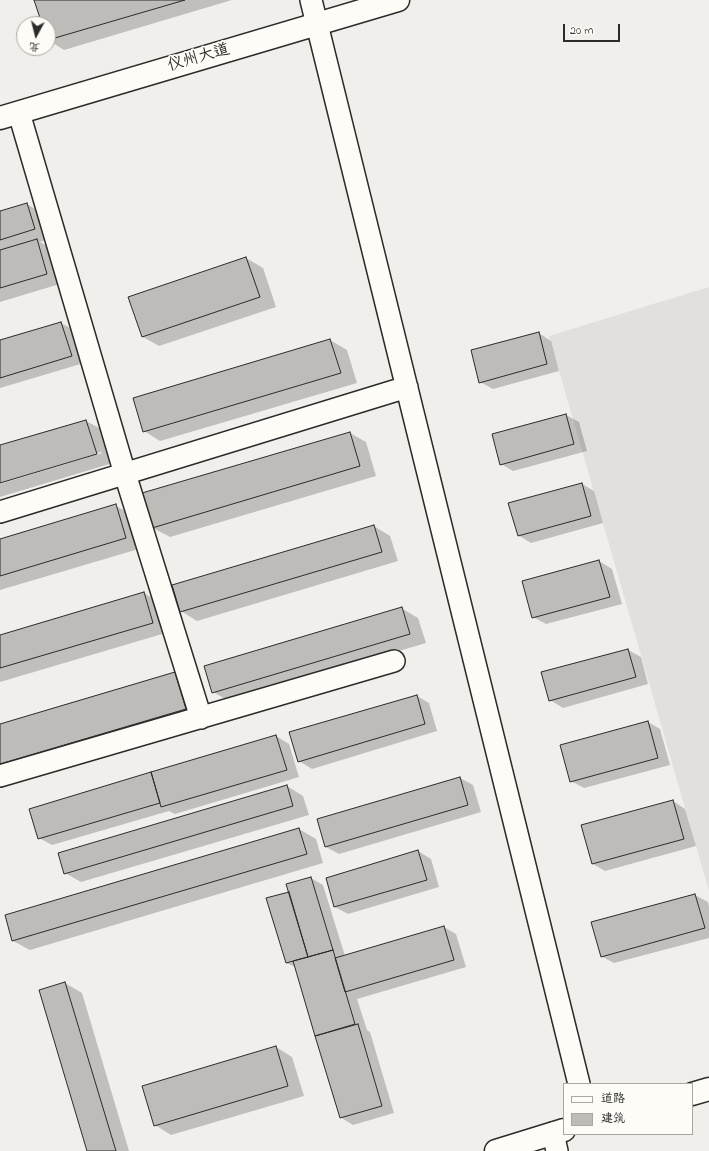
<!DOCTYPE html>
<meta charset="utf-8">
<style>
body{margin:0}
#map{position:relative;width:709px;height:1151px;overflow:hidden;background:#f0efeb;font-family:"Indie Flower","LXGW WenKai TC",sans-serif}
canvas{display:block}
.legend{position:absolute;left:563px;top:1083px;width:130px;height:52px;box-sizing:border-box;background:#fdfcf7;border:1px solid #a9a8a5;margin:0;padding:5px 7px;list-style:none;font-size:12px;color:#2b2b2b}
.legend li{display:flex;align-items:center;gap:8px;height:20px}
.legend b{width:20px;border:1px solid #a9a8a5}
.north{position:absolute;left:16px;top:16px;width:40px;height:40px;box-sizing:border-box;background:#fdfcf7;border:1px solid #a9a8a5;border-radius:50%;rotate:187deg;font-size:11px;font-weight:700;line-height:16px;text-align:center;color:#2b2b2b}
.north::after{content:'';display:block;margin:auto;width:14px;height:18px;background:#2b2b2b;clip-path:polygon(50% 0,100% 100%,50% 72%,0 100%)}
.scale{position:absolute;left:563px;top:24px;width:57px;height:18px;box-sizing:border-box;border:2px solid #2b2b2b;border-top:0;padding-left:5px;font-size:12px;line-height:14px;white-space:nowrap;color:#2b2b2b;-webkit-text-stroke:3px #fdfcf7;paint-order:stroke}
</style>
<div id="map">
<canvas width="709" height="1151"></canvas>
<ul class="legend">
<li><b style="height:5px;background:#fdfcf7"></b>道路</li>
<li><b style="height:11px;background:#bdbcb8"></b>建筑</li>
</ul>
<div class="north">北</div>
<div class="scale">20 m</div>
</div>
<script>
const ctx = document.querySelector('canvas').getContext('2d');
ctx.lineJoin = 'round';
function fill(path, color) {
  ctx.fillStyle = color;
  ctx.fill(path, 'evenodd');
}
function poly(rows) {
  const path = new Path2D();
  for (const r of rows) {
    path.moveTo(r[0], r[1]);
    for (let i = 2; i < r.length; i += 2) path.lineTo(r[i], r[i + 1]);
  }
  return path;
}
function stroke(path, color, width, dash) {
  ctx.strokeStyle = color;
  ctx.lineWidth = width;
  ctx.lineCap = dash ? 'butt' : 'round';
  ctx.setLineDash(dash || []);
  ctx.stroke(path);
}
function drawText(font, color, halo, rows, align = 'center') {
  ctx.font = font + ' "Indie Flower","LXGW WenKai TC",sans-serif';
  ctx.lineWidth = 3.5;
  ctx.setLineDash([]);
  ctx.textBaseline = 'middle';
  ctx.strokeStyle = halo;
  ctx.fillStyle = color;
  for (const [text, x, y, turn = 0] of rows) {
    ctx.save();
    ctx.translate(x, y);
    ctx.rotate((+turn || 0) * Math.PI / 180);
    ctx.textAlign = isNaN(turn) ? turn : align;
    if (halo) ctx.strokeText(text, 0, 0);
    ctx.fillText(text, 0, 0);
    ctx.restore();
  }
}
fill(poly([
 [709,287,709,891,549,336]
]), '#e1e0dc');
fill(poly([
 [36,0,232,0,64,50,48,40,48,24,43,24],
 [27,204,43,214,51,238,40,242,53,249,63,283,0,302,0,212],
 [246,258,263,268,276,307,159,346,143,337,130,298],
 [61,323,74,330,84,363,0,388,0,341],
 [539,333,551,341,559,371,493,389,480,382],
 [330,340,347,350,357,383,160,441,144,431],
 [566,415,579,422,587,451,513,471,501,464],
 [86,421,103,430,113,463,0,497,0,484,102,453,101,452,0,482,0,446],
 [350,433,366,442,376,476,170,537,153,528],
 [582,484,594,491,603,523,531,543,518,535],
 [116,506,132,515,142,548,0,590,0,540],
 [374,526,390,536,398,561,197,621,181,611],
 [599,561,612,569,622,604,546,624,533,617],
 [144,593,160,603,169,632,0,682,0,636],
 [401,608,418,618,426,643,229,701,213,692],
 [628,650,641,657,648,684,563,708,550,700,543,673],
 [175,673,191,683,202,718,0,778,0,725],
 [417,696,429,703,437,731,312,769,299,761],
 [648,722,660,729,670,765,584,788,571,781],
 [276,736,289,744,299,777,175,814,169,811,52,845,39,838],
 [460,778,473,785,481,812,339,854,326,847],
 [287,786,303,796,309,815,81,882,65,873],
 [673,801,685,809,696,846,605,871,593,864],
 [299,829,316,839,323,863,30,950,13,941,6,916],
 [418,851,431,859,439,887,348,914,335,907,327,878],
 [311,878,323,885,345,956,444,927,456,934,466,967,357,999,367,1030,370,1032,394,1113,353,1125,340,1117,296,967,286,963,288,893],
 [695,895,708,902,709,907,709,938,614,963,601,956],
 [65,983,82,993,129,1151,88,1151],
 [276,1047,292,1057,304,1096,171,1135,155,1125]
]), '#0003');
const building = poly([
 [34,0,185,0,48,40,48,24,42,24,34,0],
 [27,203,35,229,0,240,0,211,27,203],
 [37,239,47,274,0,288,0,250,37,239],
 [246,257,260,297,142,337,128,297,246,257],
 [61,322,72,356,0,378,0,340,61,322],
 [539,332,547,364,479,383,471,350,539,332],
 [330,339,341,373,143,432,133,398,330,339],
 [566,414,574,444,500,465,492,434,566,414],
 [86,420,97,454,0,483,0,445,86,420],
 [350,432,360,466,152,528,142,493,350,432],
 [582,483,591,516,518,536,508,503,582,483],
 [116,504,126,538,0,576,0,539,116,504],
 [374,525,382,552,180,612,172,585,374,525],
 [599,560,610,597,532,618,522,581,599,560],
 [144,592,153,623,0,668,0,635,144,592],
 [402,607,410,634,212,693,204,666,402,607],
 [628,649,636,677,549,701,541,672,628,649],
 [175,672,186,709,0,764,0,724,175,672],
 [417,695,425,724,298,762,289,732,417,695],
 [648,721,658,758,570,782,560,745,648,721],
 [276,735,287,770,161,807,151,772,276,735],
 [151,772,160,803,38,839,29,809,151,772],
 [460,777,468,805,325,847,317,819,460,777],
 [287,785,293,806,64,874,58,853,287,785],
 [673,800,684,839,592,864,581,825,673,800],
 [299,828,307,854,12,941,5,915,299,828],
 [418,850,427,880,334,907,326,878,418,850],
 [311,877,333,950,308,957,286,884,311,877],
 [289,892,308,957,286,963,266,898,289,892],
 [695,894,705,928,601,957,591,922,695,894],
 [444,926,454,960,345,992,335,958,444,926],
 [333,950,355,1024,315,1036,293,961,333,950],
 [65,982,116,1151,87,1151,39,990,65,982],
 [358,1024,382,1106,340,1118,315,1036,358,1024],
 [276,1046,288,1086,154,1126,142,1086,276,1046]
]);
fill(building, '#bdbcb8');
stroke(building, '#2b2b2b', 1);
const minor = poly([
 [311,0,579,1084],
 [19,113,125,474,201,718],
 [0,512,407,387],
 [0,776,394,661],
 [553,1133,557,1151]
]);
const tertiary = poly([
 [0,118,398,0]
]);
const trunk = poly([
 [692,1094,709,1089],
 [496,1151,564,1130]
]);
stroke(minor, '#2b2b2b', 24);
stroke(tertiary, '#2b2b2b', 25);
stroke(trunk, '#2b2b2b', 25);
stroke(minor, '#fdfcf7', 21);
stroke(tertiary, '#fdfcf7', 22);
stroke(trunk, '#fdfcf7', 22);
drawText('16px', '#2b2b2b', '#fdfcf7', [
 ["仪州大道",199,59,-16]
]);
</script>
